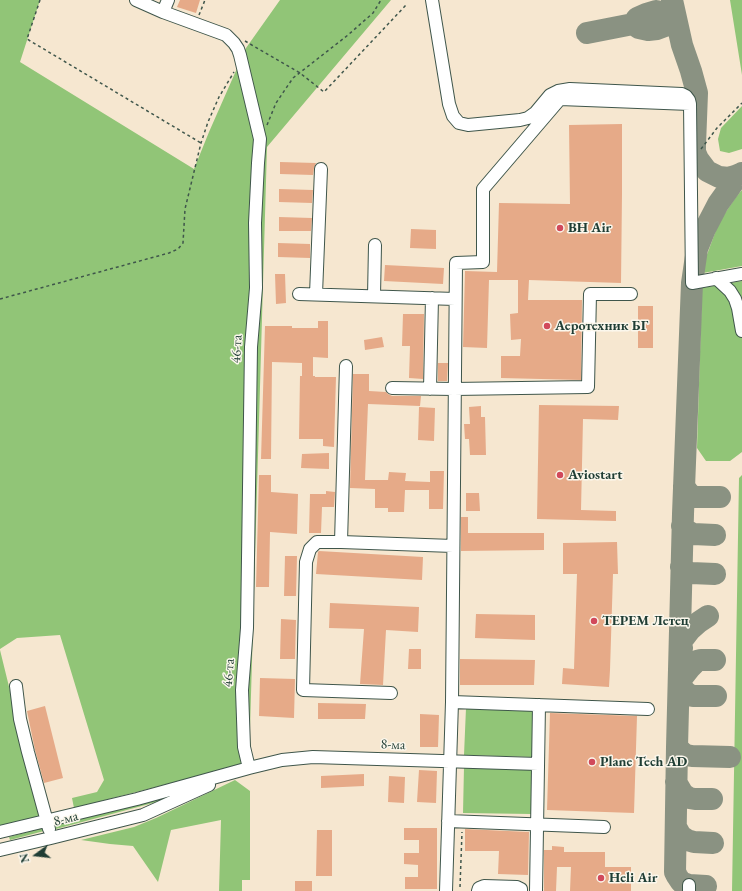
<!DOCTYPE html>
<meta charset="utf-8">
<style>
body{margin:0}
#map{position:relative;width:742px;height:891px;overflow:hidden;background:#f6e7d0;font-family:"EB Garamond",serif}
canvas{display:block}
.north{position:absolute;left:16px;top:835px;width:40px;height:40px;-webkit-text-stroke:3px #fbf7ec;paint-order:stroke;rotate:255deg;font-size:11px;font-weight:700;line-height:16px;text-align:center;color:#1f3d34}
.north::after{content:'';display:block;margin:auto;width:14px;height:18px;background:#1f3d34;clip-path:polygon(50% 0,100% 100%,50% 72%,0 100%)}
</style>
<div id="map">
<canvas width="742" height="891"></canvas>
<div class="north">N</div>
</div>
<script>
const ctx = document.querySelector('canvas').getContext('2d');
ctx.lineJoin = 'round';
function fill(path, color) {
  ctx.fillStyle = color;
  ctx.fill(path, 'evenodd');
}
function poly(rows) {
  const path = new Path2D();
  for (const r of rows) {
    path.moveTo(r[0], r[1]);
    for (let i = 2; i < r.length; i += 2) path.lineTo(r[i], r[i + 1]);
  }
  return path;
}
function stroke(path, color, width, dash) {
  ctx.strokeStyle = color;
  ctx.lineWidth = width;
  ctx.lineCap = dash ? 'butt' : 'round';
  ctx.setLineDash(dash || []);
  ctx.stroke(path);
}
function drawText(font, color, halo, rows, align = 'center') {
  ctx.font = font + ' "EB Garamond",serif';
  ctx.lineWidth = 3;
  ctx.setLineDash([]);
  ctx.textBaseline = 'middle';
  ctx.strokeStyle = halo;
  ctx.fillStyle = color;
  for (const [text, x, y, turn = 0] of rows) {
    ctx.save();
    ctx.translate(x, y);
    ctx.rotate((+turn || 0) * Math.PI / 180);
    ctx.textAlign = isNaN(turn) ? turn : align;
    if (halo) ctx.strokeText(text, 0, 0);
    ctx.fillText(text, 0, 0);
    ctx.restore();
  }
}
fill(poly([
 [0,0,40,0,20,62,194,169,209,132,246,48,280,0,391,0,267,147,249,763,74,808,72,798,97,792,104,780,60,635,17,638,0,649],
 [730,0,742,0,742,75],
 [742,106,742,149,729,153,720,151,718,139,721,128],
 [742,190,742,266,703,273,705,260,719,222,736,197],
 [742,281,742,452,730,461,706,461,697,448,702,288],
 [742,475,742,891,732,891,739,478],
 [0,650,41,817,0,826],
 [466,708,532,710,532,757,464,755],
 [464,767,532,768,531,814,463,813],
 [235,780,250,791,250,880,242,880,242,891,219,891,221,820,171,830,158,882,133,846,110,844,81,840,134,827,156,818],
 [163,796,164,800,56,829,55,825],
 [43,828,44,831,10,840,9,837]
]), '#91c577');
stroke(poly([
 [672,0,682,45,691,71,697,93,695,145,695,152,698,159,707,171,719,177,729,178,735,176,742,173],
 [587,33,633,24,639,28,648,30,657,29,665,26,671,22,675,17,667,13,656,11,646,14,637,18,633,24],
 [684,486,688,492,692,496,695,497,720,497],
 [682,526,686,530,693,534,715,535],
 [681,567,688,572,691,573,715,574],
 [682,648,680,643,690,630,699,622,708,616],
 [715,660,701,660,697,661,690,668,679,682,684,690,688,694,693,696,716,696],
 [677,747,682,752,686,755,692,756,730,757],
 [676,782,683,794,689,798,695,799,712,799],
 [676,827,681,836,687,840,694,842,713,843],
 [706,886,689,885,681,882,677,876,675,872,677,747,683,514,692,283,697,249,705,229,718,204,733,183,742,173]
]), '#8a9282', 22);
fill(poly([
 [180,0,200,0,196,13,177,7],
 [622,124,622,194,621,283,529,280,528,300,582,300,581,380,501,378,501,356,520,356,521,339,511,340,510,314,518,313,518,280,489,280,487,348,463,347,465,271,497,272,499,203,570,204,569,125],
 [280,162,316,163,314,168,313,175,280,174],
 [279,189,313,190,312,203,279,202],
 [279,217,312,218,311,231,279,231],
 [411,229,436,230,436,249,410,248],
 [278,243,310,244,310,258,278,257],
 [385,265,444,268,443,284,384,281],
 [275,274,285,274,286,303,276,304],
 [638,306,653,306,653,348,638,348],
 [403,314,424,314,423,379,409,378,410,346,402,346],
 [318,321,328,321,328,358,313,357,313,376,315,376,315,377,336,377,334,447,323,446,323,439,299,439,300,376,302,376,302,363,272,362,271,459,261,459,265,326,292,326,292,328,318,328],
 [382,337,384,347,365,350,364,340],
 [438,363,448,363,447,381,438,381],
 [353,374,369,374,369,391,386,392,388,394,392,396,421,396,420,406,368,404,365,480,388,480,389,472,406,473,405,481,430,482,430,471,444,471,443,509,429,509,429,490,405,490,404,512,388,512,388,508,375,508,375,489,350,488],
 [539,405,619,406,618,420,583,419,581,510,616,511,616,521,537,519],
 [481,406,481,417,485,417,486,455,470,455,469,439,465,439,464,424,470,424,469,407],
 [419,407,435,408,434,441,418,440],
 [329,453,329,469,301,468,302,454],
 [259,475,271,475,271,492,298,494,297,534,270,532,269,587,256,587],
 [326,491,335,492,334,507,322,507,321,533,309,533,310,494,326,494],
 [466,493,479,493,480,511,466,511],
 [461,517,468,517,468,533,544,533,544,550,461,551],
 [617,542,618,574,613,574,610,670,609,687,562,684,563,668,574,669,577,574,563,574,563,543],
 [319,551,423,557,422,580,316,574,318,552],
 [285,556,297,556,296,596,284,596],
 [330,603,419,607,418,632,386,630,383,685,360,684,364,629,329,628],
 [476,614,535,615,535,640,475,638],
 [281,619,296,620,295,659,280,659],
 [409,649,421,649,421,669,408,669],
 [460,659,535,660,534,685,460,685],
 [260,678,295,679,294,718,259,716],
 [318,703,366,704,365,719,318,719],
 [45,706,63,778,44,783,35,750,27,711],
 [550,713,637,716,634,813,547,810],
 [420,714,439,715,438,747,420,747],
 [419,770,437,771,436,803,417,802],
 [364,774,364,786,321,788,321,776],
 [389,776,405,777,404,803,388,802],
 [404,828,437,828,437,889,405,889,405,877,418,877,418,865,404,864,404,853,419,853,419,840,404,840],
 [465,829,529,832,528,875,498,874,499,851,465,851],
 [317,830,332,830,332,876,316,876],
 [552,846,564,847,564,852,605,852,605,867,631,867,631,891,570,891,571,867,557,867,556,891,544,891,544,850,552,850],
 [295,881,312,881,312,891,295,891]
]), '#e6aa88');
const minor = poly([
 [136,0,163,12,226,35,234,43,238,49,240,55,260,139,258,163,255,223,256,288,251,347,247,628,242,690,244,747,249,768],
 [432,0,449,104,453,116,459,123,468,125,520,120,528,118,535,113,550,95,558,91,570,89,682,94,686,96,689,100,690,104,692,283,742,274],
 [163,12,168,0],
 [716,278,730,291,735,299,738,308,742,331],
 [299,294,455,299],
 [316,294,321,169],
 [374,296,375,245],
 [392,388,454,389,588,387,590,294,631,294],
 [430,389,432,298],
 [341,542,346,366],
 [16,686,20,719,28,752,49,829],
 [391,693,303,690,306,562,310,549,317,542,341,542,453,546],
 [452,702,648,709],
 [448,821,604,827],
 [0,832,137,799,249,768,282,760,313,757,538,764],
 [0,850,51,838,143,815,209,785],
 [446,891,452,702,456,263,483,262,483,189,560,99,690,104],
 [478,891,479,888,484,886,517,887,521,889,521,891],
 [536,891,539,705],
 [689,891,689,885]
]);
stroke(minor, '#3f564b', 14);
stroke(poly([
 [40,0,27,39,201,143],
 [199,15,205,0],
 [245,41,300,73,324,92,407,4],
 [267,125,276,103,293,78,348,35,373,13,381,0],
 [701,149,717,128,742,103],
 [0,299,169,253,178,249,183,243,185,209,201,143,208,122,219,97,234,72],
 [460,887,462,832]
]), '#3f564b', 1.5, [3, 3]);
stroke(minor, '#fff', 12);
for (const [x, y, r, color] of [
 [560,228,4,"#d1495b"],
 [547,326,4,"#d1495b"],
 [560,475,4,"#d1495b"],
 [594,621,4,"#d1495b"],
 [592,762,4,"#d1495b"],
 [601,878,4,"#d1495b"]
]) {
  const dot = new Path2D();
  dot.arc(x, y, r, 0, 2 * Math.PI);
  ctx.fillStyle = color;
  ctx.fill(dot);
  stroke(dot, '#fbf7ec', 1.5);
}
drawText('bold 14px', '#1f3d34', '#fbf7ec', [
 ["BH Air",568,228],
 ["Аеротехник БГ",555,326],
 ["Aviostart",568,475],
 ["ТЕРЕМ Летец",602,621],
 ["Plane Tech AD",600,762],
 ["Heli Air",609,878]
], 'left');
drawText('14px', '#1f3d34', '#fbf7ec', [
 ["46-та",237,349,-87],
 ["46-та",229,673,-86],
 ["8-ма",393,745,2],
 ["8-ма",66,819,-14]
]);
</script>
